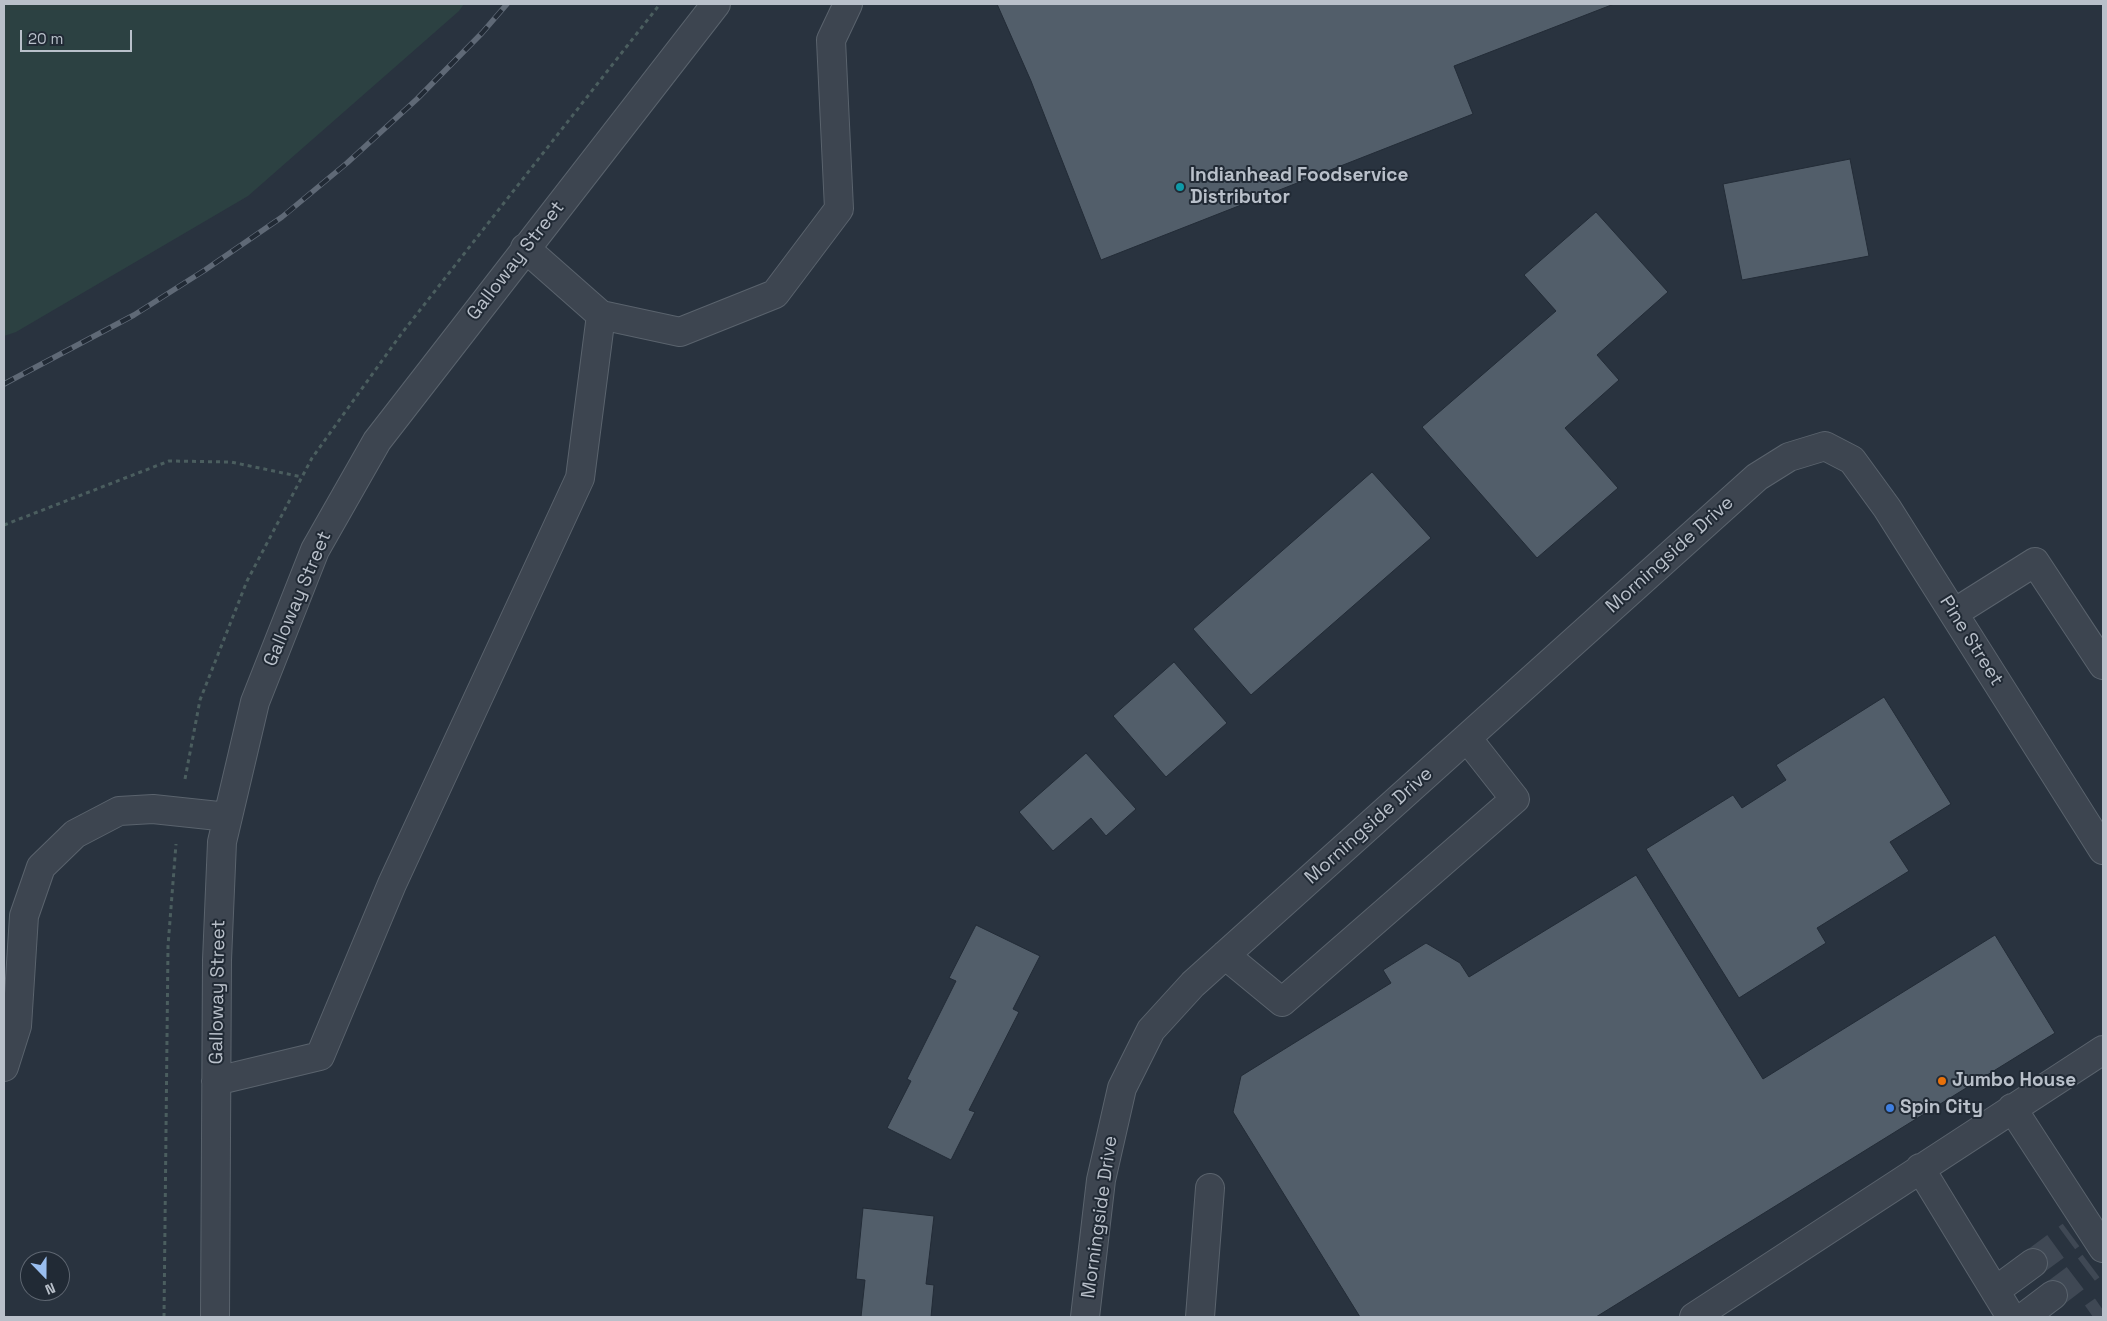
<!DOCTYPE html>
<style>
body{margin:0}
#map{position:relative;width:2107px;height:1321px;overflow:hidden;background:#29333f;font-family:"Space Grotesk",sans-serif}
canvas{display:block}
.frame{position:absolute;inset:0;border:5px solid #b9c0ca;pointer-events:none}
.north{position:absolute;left:20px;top:1251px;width:50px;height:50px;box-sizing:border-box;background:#212a35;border:1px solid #5e6671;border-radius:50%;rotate:158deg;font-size:14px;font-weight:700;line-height:20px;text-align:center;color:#b9c0ca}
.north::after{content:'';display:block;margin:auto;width:18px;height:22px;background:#99beef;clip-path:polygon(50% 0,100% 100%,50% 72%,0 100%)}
.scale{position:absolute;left:20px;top:30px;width:112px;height:22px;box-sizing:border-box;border:2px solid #b9c0ca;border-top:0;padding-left:6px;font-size:15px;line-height:18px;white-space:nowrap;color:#b9c0ca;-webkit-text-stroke:4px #212a35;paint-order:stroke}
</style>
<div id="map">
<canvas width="2107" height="1321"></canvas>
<div class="frame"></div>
<div class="north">N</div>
<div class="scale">20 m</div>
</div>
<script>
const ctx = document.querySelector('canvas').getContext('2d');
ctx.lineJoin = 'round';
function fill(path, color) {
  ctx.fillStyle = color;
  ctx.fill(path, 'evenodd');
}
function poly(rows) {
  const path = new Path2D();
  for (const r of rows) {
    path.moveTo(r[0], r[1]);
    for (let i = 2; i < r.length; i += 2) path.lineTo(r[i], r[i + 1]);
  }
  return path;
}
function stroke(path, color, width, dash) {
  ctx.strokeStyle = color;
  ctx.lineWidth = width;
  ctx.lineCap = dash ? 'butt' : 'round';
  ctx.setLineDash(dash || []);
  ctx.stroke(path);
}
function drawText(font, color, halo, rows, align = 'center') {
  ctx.font = font + ' "Space Grotesk",sans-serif';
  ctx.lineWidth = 4;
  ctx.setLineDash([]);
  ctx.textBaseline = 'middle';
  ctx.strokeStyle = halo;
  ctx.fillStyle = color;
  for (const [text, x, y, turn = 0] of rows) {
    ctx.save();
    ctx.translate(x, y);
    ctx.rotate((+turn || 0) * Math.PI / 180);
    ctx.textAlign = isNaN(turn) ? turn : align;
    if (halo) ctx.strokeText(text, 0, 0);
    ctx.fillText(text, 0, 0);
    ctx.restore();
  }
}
fill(poly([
 [4,4,464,4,459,11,248,196,16,332,4,336]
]), '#2c4142');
const building = poly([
 [997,4,1614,4,1454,66,1473,114,1101,260,1031,81,997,4],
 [1850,159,1869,256,1742,280,1723,184,1850,159],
 [1596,212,1668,292,1597,355,1619,380,1565,428,1618,488,1537,558,1422,427,1556,311,1524,275,1596,212],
 [1372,472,1431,538,1251,695,1193,629,1372,472],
 [1174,662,1227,723,1166,777,1113,716,1174,662],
 [1884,697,1951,804,1890,842,1909,871,1817,928,1826,943,1739,998,1646,849,1733,795,1742,808,1786,780,1776,765,1884,697],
 [1086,753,1136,809,1106,836,1091,818,1053,851,1019,812,1086,753],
 [1636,875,1763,1079,1995,935,2055,1033,1596,1317,1360,1317,1233,1112,1241,1076,1391,983,1383,970,1426,943,1460,963,1469,977,1636,875],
 [976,925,1040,956,1013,1009,1019,1012,969,1110,975,1112,951,1160,887,1128,911,1081,907,1079,956,981,949,978,976,925],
 [863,1208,934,1216,926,1284,934,1285,931,1317,861,1317,865,1280,856,1279,863,1208]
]);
fill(building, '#525e6a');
stroke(building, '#232c37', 1);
stroke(poly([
 [2033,1263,2071,1235],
 [2053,1295,2091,1266],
 [2093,1317,2103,1310]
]), '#3f4854', 28, [28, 14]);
const minor = poly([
 [525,248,601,315,680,332,775,294,839,209,831,40,848,4],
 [1954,613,2035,562,2103,665],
 [1225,955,1282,1002,1515,799,1467,738],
 [4,1067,17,1026,24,916,41,867,75,834,119,811,153,809,228,817],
 [216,1081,320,1056,392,884,580,478,601,315],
 [2012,1108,2103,1248],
 [1920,1168,2011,1317],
 [1995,1291,2033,1263],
 [215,1317,217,960,222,842,255,702,315,550,377,441,716,4],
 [1085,1317,1101,1180,1122,1088,1151,1030,1193,984,1757,477,1789,457,1825,446,1852,460,1887,508,2103,850],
 [1200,1317,1210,1188],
 [1694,1317,2103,1050],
 [2024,1317,2053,1295]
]);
stroke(minor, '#5a636d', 30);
stroke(poly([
 [4,525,169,461,231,462,302,477],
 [185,779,200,700,247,581,312,458,402,333,660,4],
 [164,1317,168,946,176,844]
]), '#4b5e5f', 3, [4, 4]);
stroke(minor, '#3d4550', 28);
const rail = poly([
 [4,384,134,315,205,270,282,217,347,163,417,99,482,33,507,4]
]);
stroke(rail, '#5f6976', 5.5);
stroke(rail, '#212a35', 4, [11]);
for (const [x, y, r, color] of [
 [1180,187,5,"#0f9aa8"],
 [1942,1081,5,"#e8710a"],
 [1890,1108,5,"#3f7fe0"]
]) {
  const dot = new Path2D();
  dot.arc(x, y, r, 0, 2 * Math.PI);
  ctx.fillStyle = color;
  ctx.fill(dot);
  stroke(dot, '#212a35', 2);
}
drawText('bold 19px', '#b9c0ca', '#212a35', [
 ["Indianhead Foodservice",1190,176],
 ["Distributor",1190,198],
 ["Jumbo House",1952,1081],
 ["Spin City",1900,1108]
], 'left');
drawText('19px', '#b9c0ca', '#212a35', [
 ["Galloway Street",516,261,-52],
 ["Morningside Drive",1670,555,-42],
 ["Galloway Street",298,599,-67],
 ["Pine Street",1971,641,58],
 ["Morningside Drive",1369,826,-42],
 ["Galloway Street",218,992,-89],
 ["Morningside Drive",1100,1217,-82]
]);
</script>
